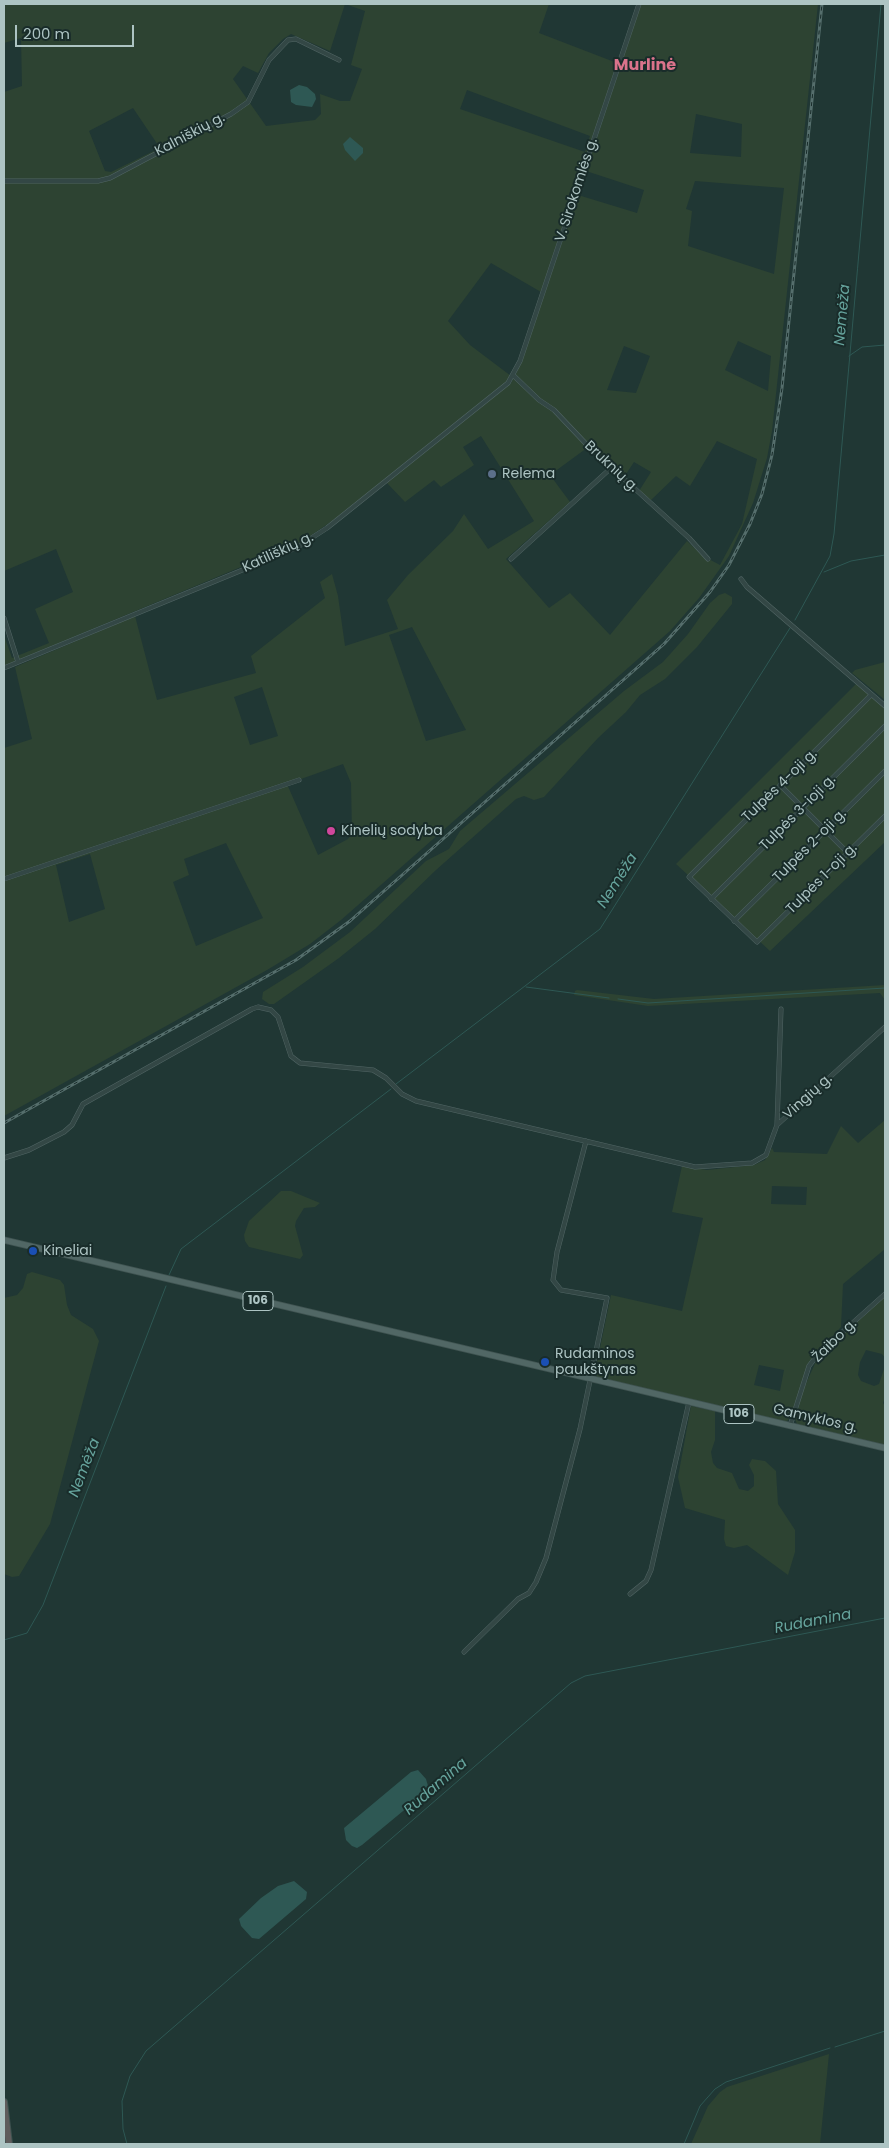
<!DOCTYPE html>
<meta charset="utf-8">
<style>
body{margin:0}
#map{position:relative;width:889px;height:2148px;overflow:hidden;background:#203734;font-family:Poppins,sans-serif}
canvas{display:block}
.frame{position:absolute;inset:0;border:5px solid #adc4c3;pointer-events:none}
.scale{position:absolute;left:15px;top:25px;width:119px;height:22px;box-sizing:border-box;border:2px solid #adc4c3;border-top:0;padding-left:6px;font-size:15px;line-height:18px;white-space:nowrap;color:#adc4c3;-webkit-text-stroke:4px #192c2a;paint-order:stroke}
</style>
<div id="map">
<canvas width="889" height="2148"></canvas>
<div class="frame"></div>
<div class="scale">200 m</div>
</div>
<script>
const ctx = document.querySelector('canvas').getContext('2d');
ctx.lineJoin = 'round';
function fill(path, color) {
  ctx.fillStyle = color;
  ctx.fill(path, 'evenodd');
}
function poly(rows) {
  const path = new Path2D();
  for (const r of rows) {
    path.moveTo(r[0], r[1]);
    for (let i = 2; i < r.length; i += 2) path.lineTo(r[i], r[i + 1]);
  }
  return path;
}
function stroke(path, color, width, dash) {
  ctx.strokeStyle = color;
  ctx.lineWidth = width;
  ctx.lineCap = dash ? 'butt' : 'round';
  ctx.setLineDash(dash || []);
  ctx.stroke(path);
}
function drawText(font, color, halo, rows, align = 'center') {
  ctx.font = font + ' Poppins,sans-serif';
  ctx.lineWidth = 4;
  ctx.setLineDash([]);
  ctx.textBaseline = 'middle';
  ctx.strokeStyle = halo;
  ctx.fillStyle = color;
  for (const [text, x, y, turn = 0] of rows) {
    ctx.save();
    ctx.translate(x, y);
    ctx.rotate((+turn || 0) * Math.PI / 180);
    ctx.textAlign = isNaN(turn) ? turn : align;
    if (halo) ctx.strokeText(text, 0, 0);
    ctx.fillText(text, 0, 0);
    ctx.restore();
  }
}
fill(poly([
 [4,4,549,4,539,33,617,63,541,292,491,263,448,321,470,345,511,376,504,384,345,512,303,541,4,666,4,635,12,658,49,643,35,609,73,592,56,549,4,571,4,92,22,86,21,38,4,43],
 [345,4,365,11,351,65,362,69,350,101,340,101,320,94,321,114,315,120,266,126,233,79,243,66,258,73,269,53,283,39,291,34,330,51],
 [467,90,590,136,585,152,460,109],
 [133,108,160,148,111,172,105,171,89,131],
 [641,4,818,4,772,431,767,458,753,503,729,556,699,598,670,631,341,920,310,944,267,970,4,1116,4,748,32,739,15,667,135,616,157,700,256,673,251,656,325,598,320,582,332,574,338,596,345,646,398,629,387,600,408,575,453,531,464,514,488,549,534,521,481,436,463,447,474,465,441,487,434,480,405,502,387,483,511,383,516,374,528,342,578,195,637,213,644,190,586,171],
 [696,114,742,124,741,157,690,153],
 [695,181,784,188,774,274,688,246,692,211,686,209],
 [738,341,771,356,768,391,725,370],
 [624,346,650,356,636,393,607,390],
 [717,441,757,459,742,524,720,565,703,556,687,541,610,635,570,593,549,608,506,559,570,502,550,475,591,445,624,477,634,462,651,472,639,491,651,500,676,476,690,486],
 [412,627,466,730,426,741,389,635],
 [262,687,278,736,250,745,234,697],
 [343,764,351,783,352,834,348,839,318,855,287,784],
 [226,843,263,918,196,946,173,882,189,875,184,859],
 [90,854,105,909,69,922,56,865],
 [725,593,732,597,732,604,697,647,665,679,640,695,626,712,598,738,544,797,534,800,524,796,516,799,436,870,375,929,339,958,274,1004,269,1004,262,999,263,992,303,967,350,932,426,861,449,849,460,831,624,691,663,662,688,634,710,603,719,595],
 [885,662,885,700,852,673,855,670],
 [856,684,885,708,885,842,770,951,676,864],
 [885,985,885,1000,880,993,648,1006,574,995,575,991,577,990,654,999],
 [885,1120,885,1249,843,1284,841,1327,810,1361,790,1418,787,1421,781,1421,597,1377,595,1372,611,1295,682,1311,703,1218,672,1212,682,1166,707,1170,754,1165,765,1160,772,1148,774,1152,827,1154,841,1126,858,1143],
 [772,1186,807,1187,806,1205,771,1204],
 [759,1365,784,1370,780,1391,754,1385],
 [281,1191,291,1191,320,1203,315,1207,304,1208,296,1221,295,1226,303,1255,300,1259,249,1247,245,1241,244,1235,249,1221],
 [32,1272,60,1280,64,1285,67,1305,71,1315,93,1329,99,1341,50,1524,19,1576,12,1577,4,1574,4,1298,17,1295,23,1288,27,1274],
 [885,1297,885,1358,882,1354,866,1350,860,1362,858,1375,861,1381,874,1386,879,1384,885,1366,885,1397,883,1403,885,1406,885,1445,797,1424,795,1419,803,1390,818,1357],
 [691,1406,715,1411,715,1440,711,1452,713,1463,717,1468,732,1473,739,1489,748,1491,754,1486,754,1475,749,1465,752,1459,765,1461,776,1471,778,1504,795,1530,795,1552,788,1575,747,1545,734,1548,726,1546,724,1539,725,1520,685,1508,678,1477],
 [829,2054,820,2144,691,2144,708,2106,720,2092,727,2087]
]), '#2d4332');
fill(poly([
 [299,85,307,87,315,94,316,99,312,107,296,105,291,102,290,90],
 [350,137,363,148,363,153,355,161,345,150,343,144],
 [418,1770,426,1779,428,1786,426,1792,362,1845,357,1848,352,1846,346,1840,344,1828,411,1772],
 [294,1881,307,1892,306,1899,259,1939,252,1938,241,1926,239,1919,261,1898,278,1886]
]), '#2e5854');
stroke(poly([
 [849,356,862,347,885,345],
 [824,572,851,561,885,555],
 [795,620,830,556,834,534,881,4],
 [526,987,609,998],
 [618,999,648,1003,885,988],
 [396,1084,600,929,790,628],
 [169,1275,181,1249,391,1089],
 [4,1640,27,1633,43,1605,166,1286],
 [835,2047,885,2031],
 [127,2144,123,2129,122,2101,130,2076,146,2051,571,1683,585,1676,885,1618],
 [684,2144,700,2106,715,2089,726,2082,830,2048]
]), '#2e5854', 1);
const minor = poly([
 [4,181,98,181,110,178,231,114,248,102,269,60,288,40,296,39,339,60],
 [514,376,539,400,554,410,589,447,689,538,708,559],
 [511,559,611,468],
 [741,579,747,587,885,706],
 [4,618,18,662],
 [4,668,296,548,327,528,508,383,520,361,639,4],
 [871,695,689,877,757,942,885,816],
 [780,785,848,853],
 [4,879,299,780],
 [711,899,885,726],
 [734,921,885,771],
 [777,1125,885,1027],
 [4,1158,29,1150,64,1132,72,1125,83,1104,252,1009,258,1007,271,1010,278,1017,291,1056,300,1063,373,1070,386,1078,402,1094,416,1101,695,1167,752,1163,766,1155,777,1125,781,1009],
 [790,1426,809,1366,819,1353,885,1294],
 [630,1594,646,1581,651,1570,689,1402],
 [464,1652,518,1599,529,1593,536,1582,546,1558,580,1429,607,1298,561,1290,553,1280,557,1252,586,1141]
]);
const primary = poly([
 [4,1240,885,1448]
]);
const trunk = poly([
 [4,2102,9,2144]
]);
stroke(minor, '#516564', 5);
stroke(primary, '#405452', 7);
stroke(trunk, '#3e5250', 8);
stroke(minor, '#334745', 4);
stroke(primary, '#516765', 5.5);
stroke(trunk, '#5f5c5c', 6);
const rail = poly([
 [4,1123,296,960,350,921,664,644,710,592,729,565,750,524,762,494,772,455,782,388,822,4]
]);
stroke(rail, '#556e6c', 3);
stroke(rail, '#192c2a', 1, [4]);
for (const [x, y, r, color] of [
 [492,474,5,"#5c6f8a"],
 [331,831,5,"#d1479c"],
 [33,1251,5,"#1a4fb4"],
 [545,1362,5,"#1a4fb4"]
]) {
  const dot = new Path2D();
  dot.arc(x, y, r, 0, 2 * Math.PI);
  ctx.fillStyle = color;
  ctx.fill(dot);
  stroke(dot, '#192c2a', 2);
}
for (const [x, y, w] of [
 [258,1301,30],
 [739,1414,30]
]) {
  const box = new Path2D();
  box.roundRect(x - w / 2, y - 9.5, w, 19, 4);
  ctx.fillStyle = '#192c2a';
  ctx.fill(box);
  stroke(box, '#adc4c3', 1);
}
drawText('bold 12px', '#adc4c3', null, [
 ["106",258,1301],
 ["106",739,1414]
]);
drawText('14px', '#adc4c3', '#192c2a', [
 ["Kalniškių g.",190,135,-28],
 ["V. Sirokomlės g.",577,190,-72],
 ["Bruknių g.",611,467,43],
 ["Katiliškių g.",278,553,-25],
 ["Tulpės 4-oji g.",780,786,-44],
 ["Tulpės 3-ioji g.",798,813,-45],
 ["Tulpės 2-oji g.",810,846,-45],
 ["Tulpės 1-oji g.",822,879,-45],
 ["Vingių g.",808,1097,-42],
 ["Žaibo g.",835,1341,-44],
 ["Gamyklos g.",815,1419,13]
]);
drawText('14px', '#adc4c3', '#192c2a', [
 ["Relema",502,474],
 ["Kinelių sodyba",341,831],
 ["Kineliai",43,1251],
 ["Rudaminos",555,1354],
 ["paukštynas",555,1370]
], 'left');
drawText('italic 15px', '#66a49d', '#192c2a', [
 ["Nemėža",843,315,-85],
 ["Nemėža",618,881,-58],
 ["Nemėža",85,1468,-69],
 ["Rudamina",813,1622,-11],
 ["Rudamina",436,1787,-41]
]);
drawText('bold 16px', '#da738b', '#192c2a', [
 ["Murlinė",645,66]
]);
</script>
